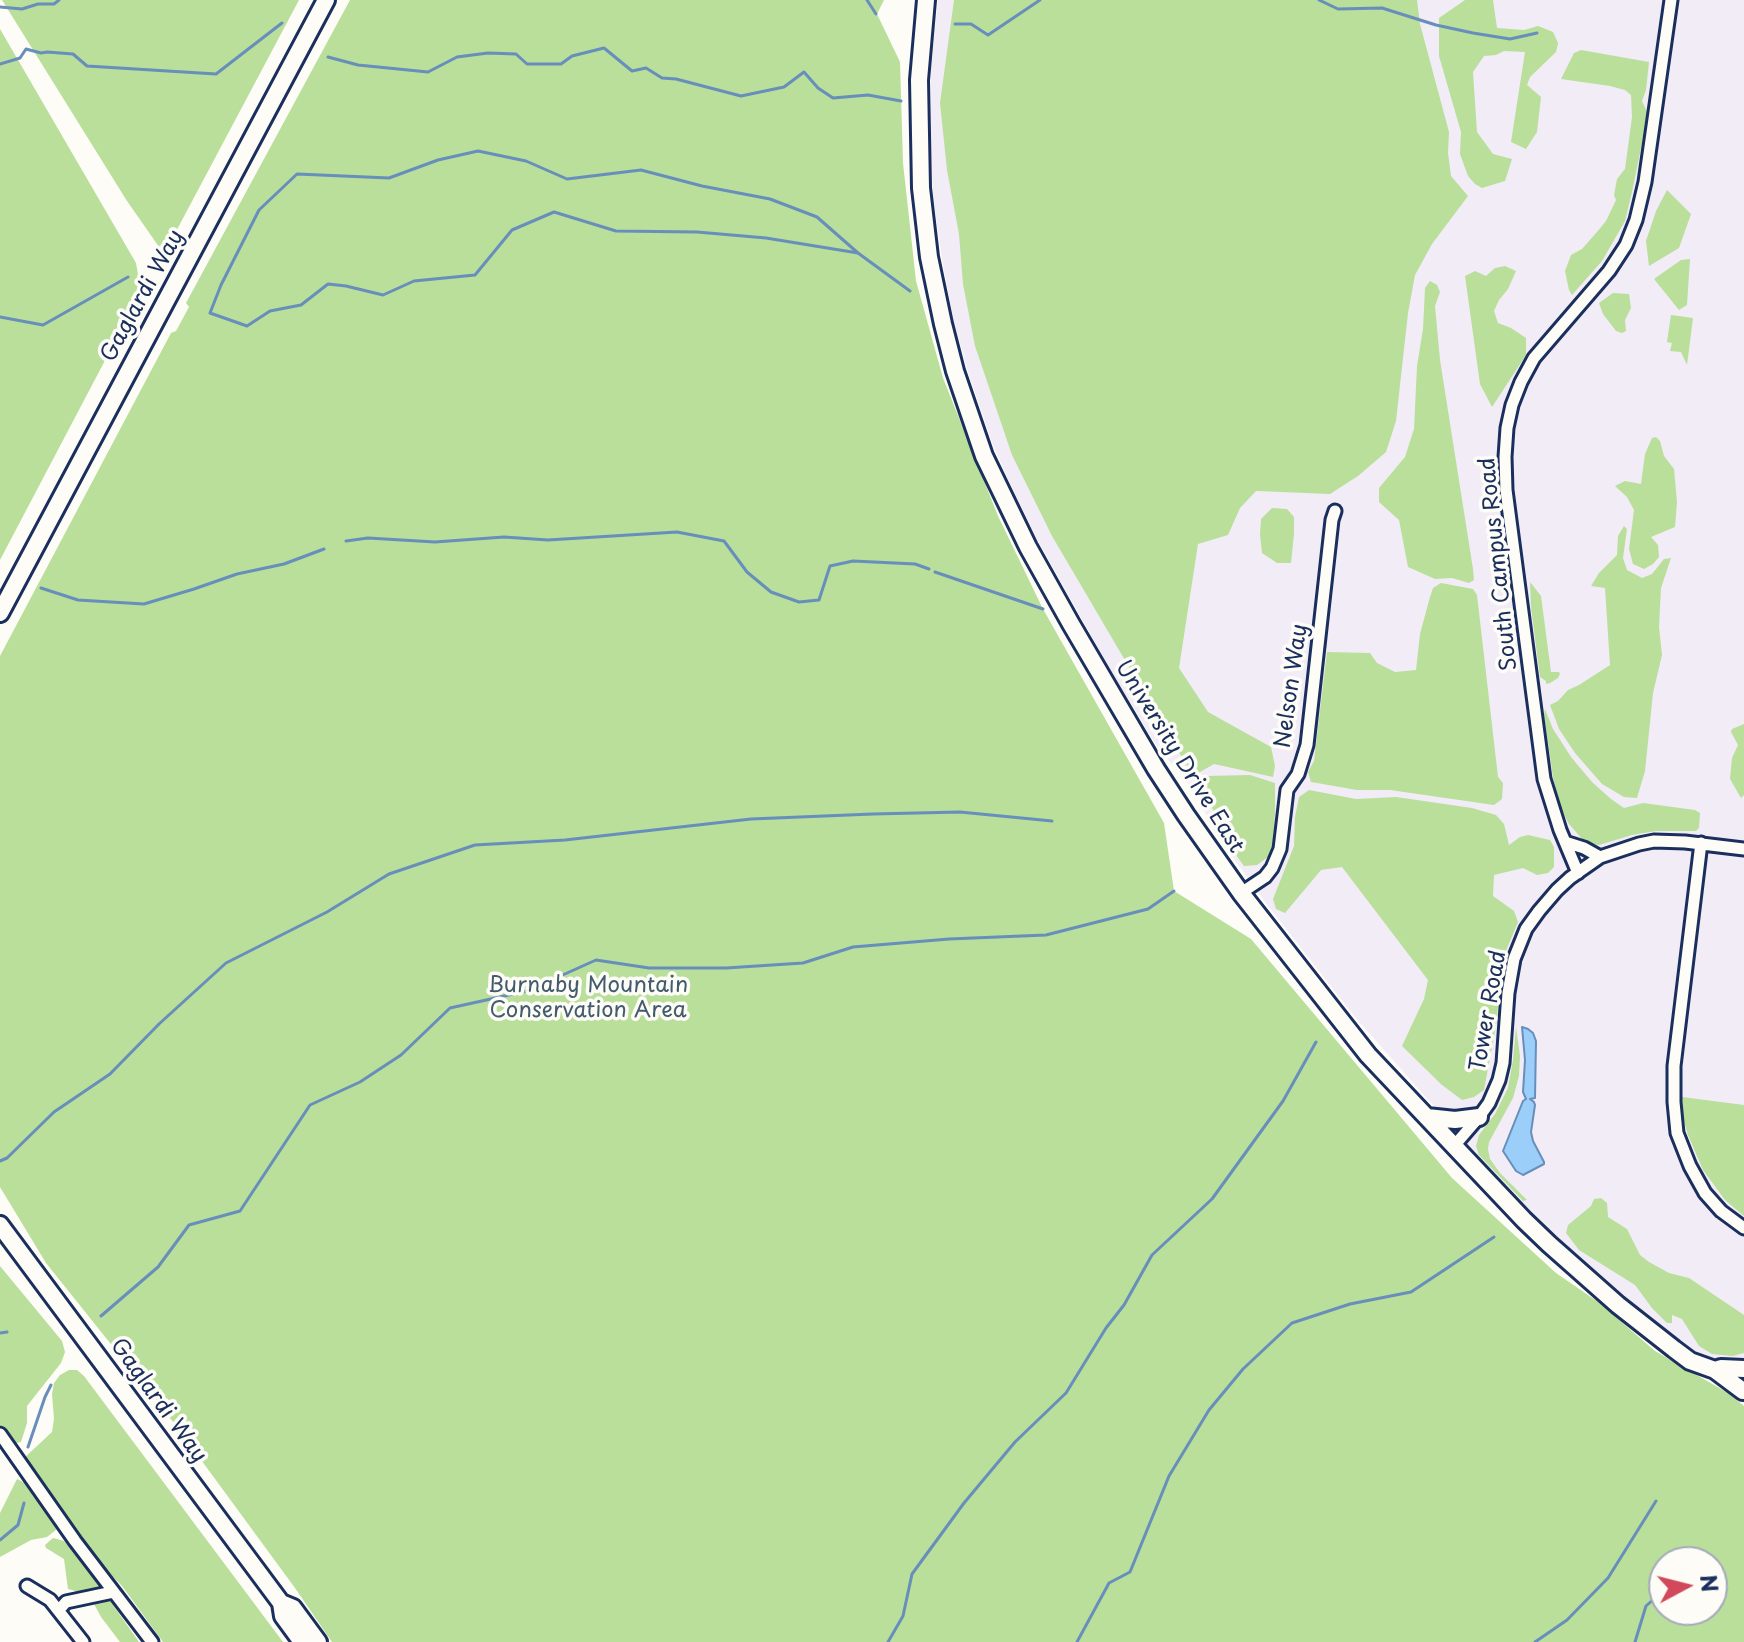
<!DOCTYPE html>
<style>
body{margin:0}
#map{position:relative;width:1744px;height:1642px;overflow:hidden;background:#fdfcf7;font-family:"Playpen Sans",sans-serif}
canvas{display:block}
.north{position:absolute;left:1648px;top:1546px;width:80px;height:80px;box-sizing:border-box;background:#fdfcf7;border:2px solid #a3aaba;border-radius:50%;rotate:83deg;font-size:22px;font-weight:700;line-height:32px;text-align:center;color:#1b2f5e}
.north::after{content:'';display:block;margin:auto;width:28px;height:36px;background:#d1495b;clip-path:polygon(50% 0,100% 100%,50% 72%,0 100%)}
</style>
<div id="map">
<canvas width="1744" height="1642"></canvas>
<div class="north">N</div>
</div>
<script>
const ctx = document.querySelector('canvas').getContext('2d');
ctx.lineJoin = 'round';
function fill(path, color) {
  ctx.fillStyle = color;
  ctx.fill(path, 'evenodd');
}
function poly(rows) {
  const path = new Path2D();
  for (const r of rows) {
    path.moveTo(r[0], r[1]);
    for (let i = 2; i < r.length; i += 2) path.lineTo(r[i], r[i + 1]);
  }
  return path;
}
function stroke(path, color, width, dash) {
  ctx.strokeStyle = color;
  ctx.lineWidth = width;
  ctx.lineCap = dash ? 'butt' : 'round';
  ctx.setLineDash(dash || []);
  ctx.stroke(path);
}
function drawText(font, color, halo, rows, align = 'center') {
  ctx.font = font + ' "Playpen Sans",sans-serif';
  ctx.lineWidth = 7;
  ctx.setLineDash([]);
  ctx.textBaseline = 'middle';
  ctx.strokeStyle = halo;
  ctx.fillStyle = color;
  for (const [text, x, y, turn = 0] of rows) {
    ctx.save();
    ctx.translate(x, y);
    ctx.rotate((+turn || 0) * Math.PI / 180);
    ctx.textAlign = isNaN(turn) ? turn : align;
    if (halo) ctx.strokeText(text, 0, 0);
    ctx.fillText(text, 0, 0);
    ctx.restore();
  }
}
fill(poly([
 [938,0,1744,0,1744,1363,1711,1362,1694,1356,1635,1312,1553,1239,1474,1156,1472,1152,1448,1127,1440,1111,1431,1103,1355,1017,1265,902,1217,835,1198,799,1183,777,1158,748,1111,671,1037,539,1014,492,993,445,970,378,954,322,942,259,933,195,931,145,931,70]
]), '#f2ecf7');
fill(poly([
 [2,0,299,0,164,254,127,201],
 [350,0,884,0,877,14,900,62,903,163,916,281,943,378,998,516,1043,609,1164,823,1174,891,1251,939,1452,1178,1556,1273,1598,1302,1655,1351,1728,1393,1744,1406,1744,1642,332,1642,295,1588,174,1423,46,1263,0,1187,0,656,171,333,176,331,189,307,186,303],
 [1712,1562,1712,1610,1664,1610,1664,1562],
 [954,0,1417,0,1420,24,1449,132,1448,153,1451,176,1468,196,1432,244,1415,275,1408,313,1396,421,1386,452,1358,476,1330,494,1256,491,1240,508,1228,535,1198,544,1179,668,1208,712,1271,747,1275,766,1273,777,1214,764,1193,776,1052,536,1012,455,975,346,963,284,959,234,947,170,940,103],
 [1465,0,1493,0,1497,28,1524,30,1538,26,1553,32,1558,43,1556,52,1530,77,1527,85,1541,97,1537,132,1526,149,1511,142,1525,52,1504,51,1496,55,1484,56,1473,72,1477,132,1493,154,1512,159,1505,181,1482,188,1475,184,1468,176,1460,154,1461,132,1439,56,1439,18],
 [0,29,136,263,141,292,0,560],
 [1581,50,1649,62,1646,90,1642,101,1648,114,1632,192,1625,221,1602,261,1572,295,1569,290,1565,271,1571,255,1582,249,1597,232,1606,221,1616,200,1614,195,1617,179,1625,169,1632,117,1631,95,1625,90,1610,86,1561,79,1574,53],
 [1667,190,1691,214,1679,248,1649,266,1646,241,1656,211],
 [1690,259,1687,305,1679,310,1654,279,1681,260],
 [1505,266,1516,271,1508,289,1499,300,1494,311,1498,323,1511,328,1526,338,1526,355,1492,407,1480,384,1465,276,1475,271,1486,276,1495,268],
 [1430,281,1437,285,1440,292,1435,306,1440,360,1473,569,1474,580,1469,583,1452,578,1435,579,1408,567,1399,520,1379,502,1379,488,1405,457,1414,429,1417,366,1423,329,1425,288],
 [1613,293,1629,294,1631,308,1625,320,1626,331,1622,333,1616,331,1603,314,1599,303],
 [1671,315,1693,318,1687,365,1681,352,1670,351,1672,343,1667,342],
 [1656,437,1660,441,1664,456,1674,469,1677,502,1675,527,1651,537,1658,545,1659,557,1653,564,1644,569,1633,564,1629,549,1634,510,1627,497,1615,486,1625,481,1641,484,1645,454,1652,438],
 [1272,508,1287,509,1294,517,1294,534,1291,563,1277,563,1262,553,1260,534,1261,519],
 [1624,526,1627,529,1623,558,1627,570,1642,578,1652,574,1664,559,1671,558,1661,588,1659,627,1662,655,1653,693,1645,771,1637,798,1624,797,1602,784,1575,753,1559,729,1550,705,1558,701,1568,690,1579,685,1610,665,1605,588,1591,586,1599,573,1617,555,1618,536],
 [1530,582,1541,596,1551,672,1559,672,1560,674,1558,678,1550,683,1546,684,1546,681,1540,677,1531,607],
 [1441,583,1473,589,1477,595,1498,777,1503,783,1502,799,1494,805,1390,790,1357,790,1311,782,1308,772,1314,761,1327,652,1370,653,1377,663,1395,672,1416,670,1420,634,1430,597,1433,588],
 [1545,709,1553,729,1571,757,1592,782,1611,799,1624,808,1643,803,1695,810,1700,813,1699,828,1696,831,1656,831,1632,835,1599,845,1591,844,1583,840,1569,824,1559,805,1553,777,1544,715],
 [1744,724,1744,795,1741,798,1730,779,1732,758,1738,745,1731,732,1732,729],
 [1250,775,1275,783,1275,813,1272,854,1257,865,1244,866,1219,831,1211,803,1196,781,1207,776],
 [1309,790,1356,799,1396,797,1472,808,1496,815,1504,824,1509,845,1520,837,1528,835,1550,840,1554,847,1554,867,1548,873,1537,875,1523,868,1494,875,1493,896,1514,911,1518,922,1503,958,1496,1026,1484,1090,1474,1097,1462,1100,1442,1085,1402,1046,1424,999,1428,980,1342,867,1321,870,1285,913,1276,909,1273,899,1294,846,1295,817,1299,797],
 [1516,1027,1520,1056,1519,1076,1513,1098,1489,1142,1488,1149,1490,1159,1500,1173,1527,1200,1523,1201,1479,1155,1476,1146,1479,1135,1495,1114,1508,1088,1513,1060],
 [1682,1097,1744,1105,1744,1216,1725,1200,1703,1170,1688,1135,1680,1108],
 [1601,1198,1607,1203,1608,1217,1627,1229,1640,1255,1649,1262,1669,1273,1689,1278,1744,1315,1744,1353,1733,1356,1712,1354,1699,1346,1682,1319,1672,1315,1672,1323,1667,1323,1652,1308,1635,1285,1579,1250,1566,1233,1568,1225,1591,1206,1594,1199],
 [0,1266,62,1341,65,1352,61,1363,27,1406,27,1423,21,1442,11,1444,0,1424],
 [69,1370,77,1370,84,1376,283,1642,163,1642,122,1586,66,1527,22,1460,52,1432,54,1419,52,1394,54,1383,60,1375],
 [17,1479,25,1483,57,1529,47,1537,31,1540,0,1557,0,1513],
 [53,1538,64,1541,81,1561,96,1572,100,1584,98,1590,83,1593,68,1589,64,1559,46,1548,45,1545],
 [108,1598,139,1642,120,1642,101,1617,93,1602]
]), '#b9df9a');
const water = poly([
 [1522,1027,1528,1029,1533,1033,1536,1041,1535,1098,1530,1099,1534,1102,1535,1105,1531,1132,1533,1141,1544,1162,1544,1164,1523,1175,1516,1171,1503,1151,1523,1101,1526,1099,1523,1092,1525,1060,1522,1027]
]);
fill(water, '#9bcef9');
stroke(water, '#688ebb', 2);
stroke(poly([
 [867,0,876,14],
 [1319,0,1338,9,1382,8,1436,25,1473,33,1510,39,1537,33],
 [0,7,22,9,38,4,54,4,59,0],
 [955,24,971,24,988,35,1040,0],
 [328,57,358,65,428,72,457,57,488,53,516,54,527,64,561,64,572,56,604,48,632,71,646,68,662,78,676,79,741,96,784,87,804,72,818,88,833,98,868,95,901,101],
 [0,64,20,58,26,49,41,53,47,52,73,54,87,66,216,74,282,23],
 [858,253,766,238,697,232,616,231,554,212,512,230,475,275,414,281,383,295,346,286,328,284,301,305,270,311,247,326,210,313,221,285,259,210,297,174,389,178,438,160,478,151,526,161,567,179,641,170,702,186,770,199,817,217,858,253,910,291],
 [0,317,43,325,128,277],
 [346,541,368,538,435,542,504,537,548,540,677,532,724,541,747,572,771,592,799,602,819,600,830,566,853,561,915,564,929,569],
 [935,572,1043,609],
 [41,588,78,600,144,604,194,589,237,574,284,564,324,549],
 [0,1161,7,1158,54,1112,110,1074,159,1024,226,963,327,912,389,874,475,845,565,840,751,819,873,814,960,812,1052,821],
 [101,1316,158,1267,189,1225,240,1211,310,1105,360,1082,401,1055,450,1008,527,991,596,960,649,968,726,968,803,963,853,947,949,939,1046,935,1148,909,1174,891],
 [0,1333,7,1332],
 [28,1447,45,1397,51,1385],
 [0,1540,18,1525,24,1503],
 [1694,1562,1703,1554],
 [888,1642,903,1616,912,1574,964,1503,1015,1442,1066,1393,1106,1328,1124,1305,1152,1255,1212,1199,1283,1101,1316,1042],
 [1077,1642,1109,1583,1130,1572,1169,1476,1209,1410,1243,1369,1292,1323,1350,1304,1411,1292,1494,1237],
 [1535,1642,1567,1620,1608,1578,1656,1501],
 [1635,1642,1646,1606,1664,1590]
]), '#688ebb', 3);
const street = poly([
 [1565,842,1584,848,1600,857],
 [1701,843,1674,1066,1674,1102,1677,1133,1690,1166,1705,1193,1721,1211,1744,1228],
 [1578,873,1560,830,1544,779,1506,490,1505,457,1507,428,1512,405,1521,382,1534,358,1609,271,1626,245,1636,220,1645,182,1671,0],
 [1241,893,1265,877,1272,868,1280,849,1287,790,1298,774,1307,745,1332,520,1335,511],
 [1454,1146,1479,1117,1489,1103,1499,1080,1503,1063,1508,993,1514,959,1526,929,1539,911,1557,890,1570,878,1600,857,1639,844,1654,841,1685,842,1744,849],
 [0,1434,75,1541,152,1642],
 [27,1586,50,1600,83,1642],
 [59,1610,66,1602,113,1592]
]);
const secondary = poly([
 [926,0,919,80,921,188,929,257,943,324,955,371,984,456,1028,547,1071,624,1156,769,1186,815,1241,893,1368,1055,1524,1220,1549,1244,1618,1305,1674,1349,1690,1361,1715,1370,1743,1391],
 [0,613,326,0],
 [1427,1117,1455,1120,1479,1117],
 [0,1225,281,1603,283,1616,302,1642],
 [1715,1370,1721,1368,1744,1369],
 [281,1603,293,1608,318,1642]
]);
stroke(street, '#1b2f5e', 17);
stroke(secondary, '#1b2f5e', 22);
stroke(street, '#fdfcf7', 11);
stroke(secondary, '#fdfcf7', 16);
drawText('22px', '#1b2f5e', '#fdfcf7', [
 ["Gaglardi Way",143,296,-61],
 ["South Campus Road",1499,564,-96],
 ["Nelson Way",1292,686,-82],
 ["University Drive East",1179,757,58],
 ["Tower Road",1489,1011,-80],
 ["Gaglardi Way",158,1401,54]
]);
drawText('22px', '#425b6d', '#fdfcf7', [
 ["Burnaby Mountain",588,986],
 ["Conservation Area",588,1011]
]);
</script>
